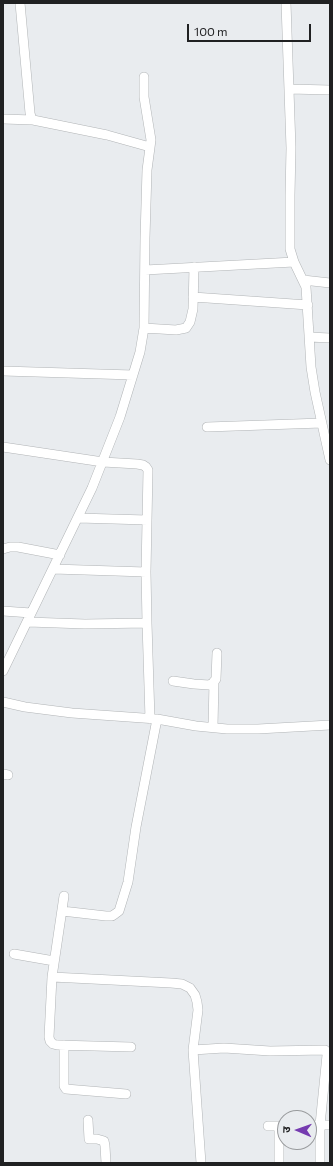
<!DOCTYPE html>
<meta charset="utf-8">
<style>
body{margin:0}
#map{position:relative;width:333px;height:1166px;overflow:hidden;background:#e9ecef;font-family:Commissioner,"Noto Sans Devanagari",sans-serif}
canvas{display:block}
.frame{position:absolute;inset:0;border:4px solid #202122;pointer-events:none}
.north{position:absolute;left:277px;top:1110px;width:40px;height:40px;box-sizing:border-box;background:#e9ecef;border:1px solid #999b9d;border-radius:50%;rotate:272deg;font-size:11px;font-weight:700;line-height:16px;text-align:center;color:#202122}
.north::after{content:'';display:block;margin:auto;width:14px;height:18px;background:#753bb0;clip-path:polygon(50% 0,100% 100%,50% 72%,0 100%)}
.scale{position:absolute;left:187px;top:24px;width:124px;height:18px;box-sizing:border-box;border:2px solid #202122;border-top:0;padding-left:5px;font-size:12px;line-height:14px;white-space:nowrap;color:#202122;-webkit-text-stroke:3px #e9ecef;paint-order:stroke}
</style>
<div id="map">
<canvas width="333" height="1166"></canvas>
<div class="frame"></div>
<div class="north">उ</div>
<div class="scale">100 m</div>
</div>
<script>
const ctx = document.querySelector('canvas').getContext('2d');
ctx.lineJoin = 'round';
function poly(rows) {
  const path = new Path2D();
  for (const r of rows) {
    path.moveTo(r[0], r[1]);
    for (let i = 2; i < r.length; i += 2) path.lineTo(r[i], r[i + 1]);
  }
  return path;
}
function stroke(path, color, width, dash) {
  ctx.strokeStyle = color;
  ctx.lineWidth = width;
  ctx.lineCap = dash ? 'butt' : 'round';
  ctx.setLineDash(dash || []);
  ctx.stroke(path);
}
const minor = poly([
 [20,3,30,113,31,117,33,120,107,135,150,147],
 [286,3,291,148,290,195,290,249,294,262,306,287,311,367,315,392,330,460],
 [289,89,330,90],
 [3,119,33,120],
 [145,270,294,262],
 [303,280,330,283],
 [193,297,308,305],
 [144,328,176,330,186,328,190,322,193,309,194,267],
 [309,337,330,338],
 [3,371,133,375],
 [207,427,322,423],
 [3,447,103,462,137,464,143,465,146,467,148,470,146,572,147,623,150,719],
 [78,518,147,520],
 [3,549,10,547,18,547,60,555],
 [53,569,146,572],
 [3,611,31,613],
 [28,622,85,624,147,623],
 [3,671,92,488,120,417,140,352,144,328,145,238,147,170,151,140,144,97,144,77],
 [173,681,194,684,209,685,213,683,216,679,217,653],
 [3,702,25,707,72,713,157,719,196,726,227,729,258,729,330,725],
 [213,727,214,681],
 [3,774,8,775],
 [64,896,52,977,49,1037,50,1041,53,1044,57,1045,131,1047],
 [62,911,106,916,112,916,115,914,119,911,128,882,136,827,157,719],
 [14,954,54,961],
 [52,977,171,983,182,984,190,988,195,995,197,1002,198,1010,193,1050,201,1163],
 [64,1045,64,1086,66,1089,126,1094],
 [193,1050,224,1048,270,1051,325,1050,327,1052,327,1055,320,1125,320,1163],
 [88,1120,89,1139,97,1139,104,1141,105,1146,106,1163],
 [309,1125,330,1125],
 [268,1126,285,1126],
 [279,1163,279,1126]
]);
stroke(minor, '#b1b4b6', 10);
stroke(minor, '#fff', 9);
</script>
